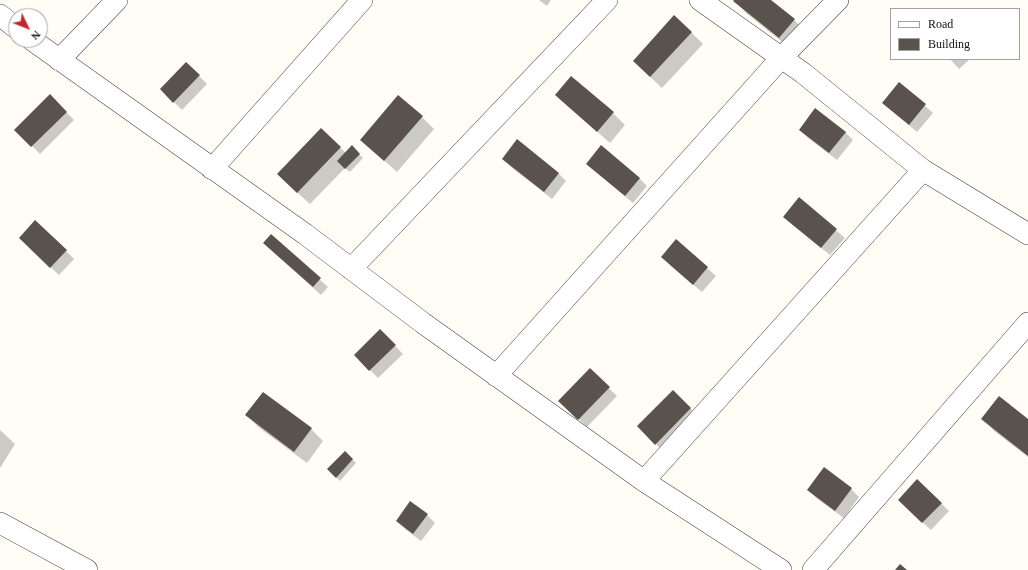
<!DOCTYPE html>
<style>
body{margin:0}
#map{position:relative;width:1028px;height:570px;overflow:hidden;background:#fffdf5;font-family:"Times New Roman",serif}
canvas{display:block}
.legend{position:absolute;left:890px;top:8px;width:130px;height:52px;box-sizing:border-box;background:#fff;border:1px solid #a0a0a0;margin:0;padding:5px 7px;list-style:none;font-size:12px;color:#111}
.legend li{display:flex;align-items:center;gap:8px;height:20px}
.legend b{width:20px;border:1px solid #a0a0a0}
.north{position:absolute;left:8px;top:8px;width:40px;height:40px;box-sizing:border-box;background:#fff;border:1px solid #a0a0a0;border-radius:50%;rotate:133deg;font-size:11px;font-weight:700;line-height:16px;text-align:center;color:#111}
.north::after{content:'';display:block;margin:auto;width:14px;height:18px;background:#c4262e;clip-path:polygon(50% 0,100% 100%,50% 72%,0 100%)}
</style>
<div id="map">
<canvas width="1028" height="570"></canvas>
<ul class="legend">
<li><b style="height:5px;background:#fff"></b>Road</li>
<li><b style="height:11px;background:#5a524d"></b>Building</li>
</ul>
<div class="north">N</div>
</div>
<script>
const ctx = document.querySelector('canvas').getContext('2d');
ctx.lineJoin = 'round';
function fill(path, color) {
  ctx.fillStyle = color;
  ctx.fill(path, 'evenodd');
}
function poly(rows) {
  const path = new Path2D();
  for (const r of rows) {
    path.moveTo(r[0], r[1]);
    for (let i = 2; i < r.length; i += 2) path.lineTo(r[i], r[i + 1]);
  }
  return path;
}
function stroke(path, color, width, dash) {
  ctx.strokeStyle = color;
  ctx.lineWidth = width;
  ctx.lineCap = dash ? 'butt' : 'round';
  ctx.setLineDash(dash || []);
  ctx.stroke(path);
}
fill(poly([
 [539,0,551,0,547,6],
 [735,0,770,0,794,20,806,31,791,49,746,13,735,1],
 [691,32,703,44,662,88,646,73],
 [950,59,970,59,959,69],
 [186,63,207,84,182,110,161,89],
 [899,83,933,113,917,132,883,103],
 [556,95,613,113,625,125,610,143],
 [50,96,74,120,40,154,16,130],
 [422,117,434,129,397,172,361,140],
 [321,129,346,153,352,147,363,158,350,172,345,168,310,204,290,186],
 [800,130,845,132,853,140,837,160,808,138],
 [503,159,558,173,566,181,552,199,511,167],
 [587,164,639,178,647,186,633,203],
 [799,199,845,238,830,255,792,224],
 [271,236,328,287,321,295,272,251],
 [676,241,716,276,702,292,670,265],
 [28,246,66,251,74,259,59,275],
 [380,330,403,354,378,378,355,355],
 [590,370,617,396,587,427,560,401],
 [673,391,699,417,664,452,638,426],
 [263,393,311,429,323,441,307,463,258,427,247,415],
 [983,419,1028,420,1028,457,994,431],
 [0,430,15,444,0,468],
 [345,452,356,463,340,481,328,469],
 [851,489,859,497,844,518,816,498,809,490],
 [941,503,949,511,931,530,907,508],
 [427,515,435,523,421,541,405,529,397,521]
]), '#0003');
fill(poly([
 [734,0,771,0,795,19,779,38,733,1],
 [674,15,692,32,650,77,633,61],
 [186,62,200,75,173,103,160,89],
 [571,76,614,112,597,132,555,95],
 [899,82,926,104,909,125,882,103],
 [50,94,67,112,31,147,14,130],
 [398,95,423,116,384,161,360,140],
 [815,108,846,132,829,153,799,130],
 [321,128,341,147,297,193,277,174],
 [517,139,559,173,544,192,502,159],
 [352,145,360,154,345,169,337,161],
 [601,145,640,178,625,196,586,164],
 [799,197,837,229,821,248,783,217],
 [35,220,67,250,50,268,19,238],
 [271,234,321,278,313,287,263,243],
 [676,239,708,267,693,285,661,257],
 [380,329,396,345,369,371,354,355],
 [590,368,610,387,578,420,558,401],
 [673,390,691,408,655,445,637,426],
 [263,392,312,428,294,452,245,415],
 [999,396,1028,419,1028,456,981,419],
 [345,451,353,459,336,478,327,469],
 [824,467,852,488,835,511,807,490],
 [917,479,942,503,922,523,898,500],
 [410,501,428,514,413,534,396,521],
 [900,564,907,570,895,570]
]), '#5a524d');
const street = poly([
 [700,0,803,73,923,170,1028,234],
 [0,15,16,28],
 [32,40,305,234,423,323,644,481,781,570],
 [59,60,117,0],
 [212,169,362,0],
 [351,269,607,0],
 [496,376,782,57,838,0],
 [644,481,923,170],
 [0,523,87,570],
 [813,570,1028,323]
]);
stroke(street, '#444', 22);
stroke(street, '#fff', 21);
</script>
